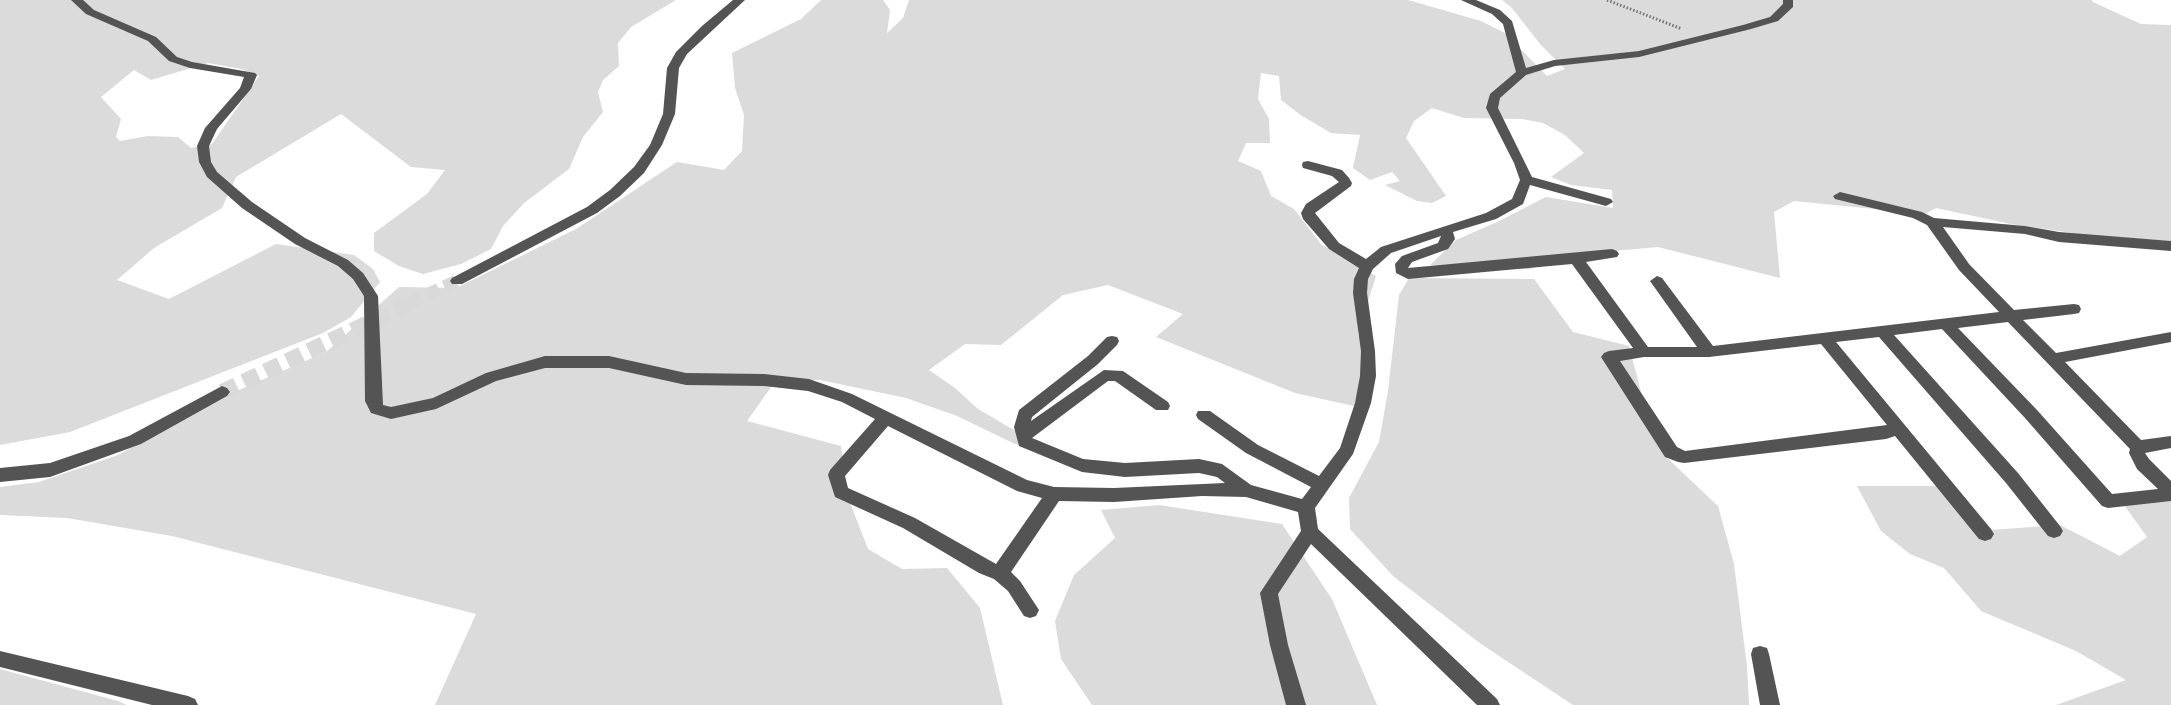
<!DOCTYPE html>
<style>
body{margin:0}
canvas{display:block;background:#fff}
</style>
<canvas width="2171" height="705"></canvas>
<script>
const ctx = document.querySelector('canvas').getContext('2d');
ctx.lineJoin = 'round';
function fill(path, color) {
  ctx.fillStyle = color;
  ctx.fill(path, 'evenodd');
}
function poly(rows) {
  const path = new Path2D();
  for (const r of rows) {
    path.moveTo(r[0], r[1]);
    for (let i = 2; i < r.length; i += 2) path.lineTo(r[i], r[i + 1]);
  }
  return path;
}
function stroke(path, color, width, dash) {
  ctx.strokeStyle = color;
  ctx.lineWidth = width;
  ctx.lineCap = dash ? 'butt' : 'round';
  ctx.setLineDash(dash || []);
  ctx.stroke(path);
}
fill(poly([
 [0,0,676,0,631,27,618,43,619,66,603,80,598,92,603,112,583,137,569,169,524,203,503,226,491,249,461,264,423,274,399,266,374,251,374,233,427,194,445,170,411,167,341,114,236,177,222,208,154,248,117,280,169,299,276,244,354,255,373,269,380,282,351,317,323,333,70,432,0,445],
 [208,63,241,69,259,76,212,144,191,148,178,137,148,136,120,141,116,137,121,119,101,97,134,70,151,80],
 [821,0,883,0,890,10,887,33,903,18,909,0,1408,0,1481,21,1505,33,1547,76,1565,69,1540,44,1512,8,1502,0,2092,0,2093,2,2141,24,2171,25,2171,241,2086,235,2011,224,1936,208,1925,214,1794,201,1774,212,1780,278,1658,247,1613,251,1554,261,1530,269,1473,268,1430,265,1456,240,1497,222,1546,197,1613,208,1612,190,1571,185,1551,177,1584,153,1565,135,1543,123,1522,119,1464,118,1432,108,1414,121,1406,138,1446,196,1432,203,1417,201,1385,185,1400,181,1392,172,1370,180,1353,168,1360,135,1331,133,1302,116,1281,100,1279,76,1261,73,1258,99,1269,119,1270,143,1246,143,1238,161,1261,171,1271,196,1294,209,1321,244,1376,276,1358,333,1371,383,1354,406,1295,393,1156,337,1183,314,1108,285,1063,295,1001,345,965,344,929,370,955,388,978,409,1055,454,1015,444,957,416,906,398,820,380,776,380,747,421,841,446,847,495,868,549,902,569,947,568,980,608,1003,705,435,705,476,614,172,536,67,518,0,515,0,487,39,482,118,455,223,397,326,352,399,287,456,288,576,229,677,162,724,170,742,151,744,115,735,88,732,53,801,19],
 [1409,278,1534,279,1573,332,1629,346,1648,419,1665,456,1718,506,1734,564,1747,666,1749,705,1573,705,1481,644,1393,576,1350,529,1349,498,1379,442,1388,391,1399,295],
 [1857,486,1946,486,1990,530,2060,525,2120,556,2147,537,2122,502,2171,498,2171,705,2056,705,2126,680,2076,651,1981,611,1944,568,1910,554,1881,531],
 [1159,505,1282,524,1332,599,1377,705,1092,705,1061,659,1055,621,1074,575,1115,538,1101,510],
 [0,669,118,701,127,705,0,705]
]), '#dbdbdb');
stroke(poly([
 [410,303,457,281]
]), '#d9d9d9', 13, [13, 6]);
stroke(poly([
 [222,392,413,302]
]), '#d9d9d9', 16, [16, 8]);
stroke(poly([
 [1607,0,1682,29]
]), '#767676', 3, [1.5, 2]);
fill(poly([
 [71,0,83,0,94,10,156,37,177,57,192,62,255,73,257,75,251,89,217,129,209,146,211,162,217,172,252,202,305,238,348,260,363,273,378,296,383,405,391,407,433,398,486,373,545,356,609,356,686,373,764,374,809,379,852,394,1027,480,1054,487,1114,488,1225,483,1217,477,1199,473,1125,477,1082,472,1019,446,1014,427,1019,410,1088,356,1107,337,1112,336,1117,337,1119,341,1117,345,1098,364,1032,417,1031,421,1104,370,1123,371,1168,402,1170,406,1168,410,1156,410,1115,381,1108,381,1032,438,1083,459,1125,463,1199,459,1222,464,1251,485,1302,499,1311,487,1246,453,1198,419,1196,415,1198,411,1210,411,1258,445,1319,476,1340,448,1355,403,1360,376,1361,351,1353,293,1354,279,1359,268,1329,249,1303,219,1301,213,1306,204,1339,182,1332,176,1303,168,1302,165,1303,162,1308,161,1342,170,1349,178,1352,183,1351,186,1315,213,1339,243,1366,259,1381,247,1486,213,1512,199,1520,180,1514,163,1486,108,1490,94,1516,72,1503,24,1492,14,1461,0,1476,0,1500,10,1512,21,1526,68,1554,60,1639,51,1743,25,1770,17,1783,4,1783,0,1793,0,1793,7,1778,21,1751,29,1639,57,1555,66,1526,75,1500,98,1498,108,1532,177,1611,199,1613,202,1606,206,1530,185,1523,204,1496,219,1453,232,1455,239,1448,249,1412,262,1408,268,1612,249,1617,251,1619,254,1617,257,1586,262,1648,347,1697,347,1650,281,1657,276,1662,278,1713,346,1999,312,1959,270,1927,225,1913,218,1835,199,1833,196,1840,192,1922,212,1934,218,2025,226,2059,232,2171,241,2171,251,2059,242,2025,234,1943,227,1969,264,2014,310,2074,304,2079,305,2081,309,2079,313,2074,314,2023,320,2056,353,2171,332,2171,342,2065,362,2141,440,2171,436,2171,448,2145,453,2149,459,2171,481,2171,501,2108,508,2102,506,2025,418,1942,329,1894,335,2018,473,2060,526,2063,531,2060,536,2054,538,2048,536,2006,483,1879,337,1836,342,1991,529,1994,534,1991,539,1985,541,1979,539,1895,436,1886,439,1684,463,1678,462,1665,457,1601,357,1604,353,1609,351,1633,348,1572,264,1408,279,1396,273,1395,264,1402,256,1438,243,1441,236,1391,253,1373,269,1368,279,1367,293,1375,351,1376,376,1371,403,1353,454,1315,508,1318,529,1497,699,1500,705,1477,705,1311,544,1278,594,1288,645,1306,705,1286,705,1270,645,1260,593,1301,531,1298,512,1246,497,1202,496,1114,502,1059,501,1011,572,1020,581,1039,610,1036,616,1030,618,1024,616,1008,591,994,579,979,573,903,528,835,497,828,475,830,470,875,419,842,402,808,391,764,386,686,385,609,368,545,368,496,381,436,409,391,419,371,413,365,401,364,296,353,279,338,266,295,244,242,208,207,177,199,162,197,146,205,128,240,88,244,77,190,68,169,61,148,41,86,14,71,0],
 [2008,322,2130,449,2129,453,2137,469,2158,489,2112,494,2037,410,1958,328,2008,322],
 [1821,344,1887,425,1685,451,1677,447,1620,361,1644,357,1709,357,1821,344],
 [888,426,1017,491,1042,498,996,564,915,518,848,488,845,476,888,426],
 [733,0,745,0,687,54,679,68,675,114,662,145,644,173,620,196,597,213,462,284,452,284,450,281,452,278,587,207,610,190,634,167,650,145,663,114,667,68,676,52,702,26,733,0],
 [222,386,227,388,230,392,227,396,141,444,50,477,0,482,0,468,50,463,129,436,222,386],
 [1760,646,1767,648,1769,654,1780,705,1760,705,1751,654,1753,648,1760,646],
 [0,651,188,696,195,699,198,705,152,705,0,667,0,651]
]), '#545454');
</script>
